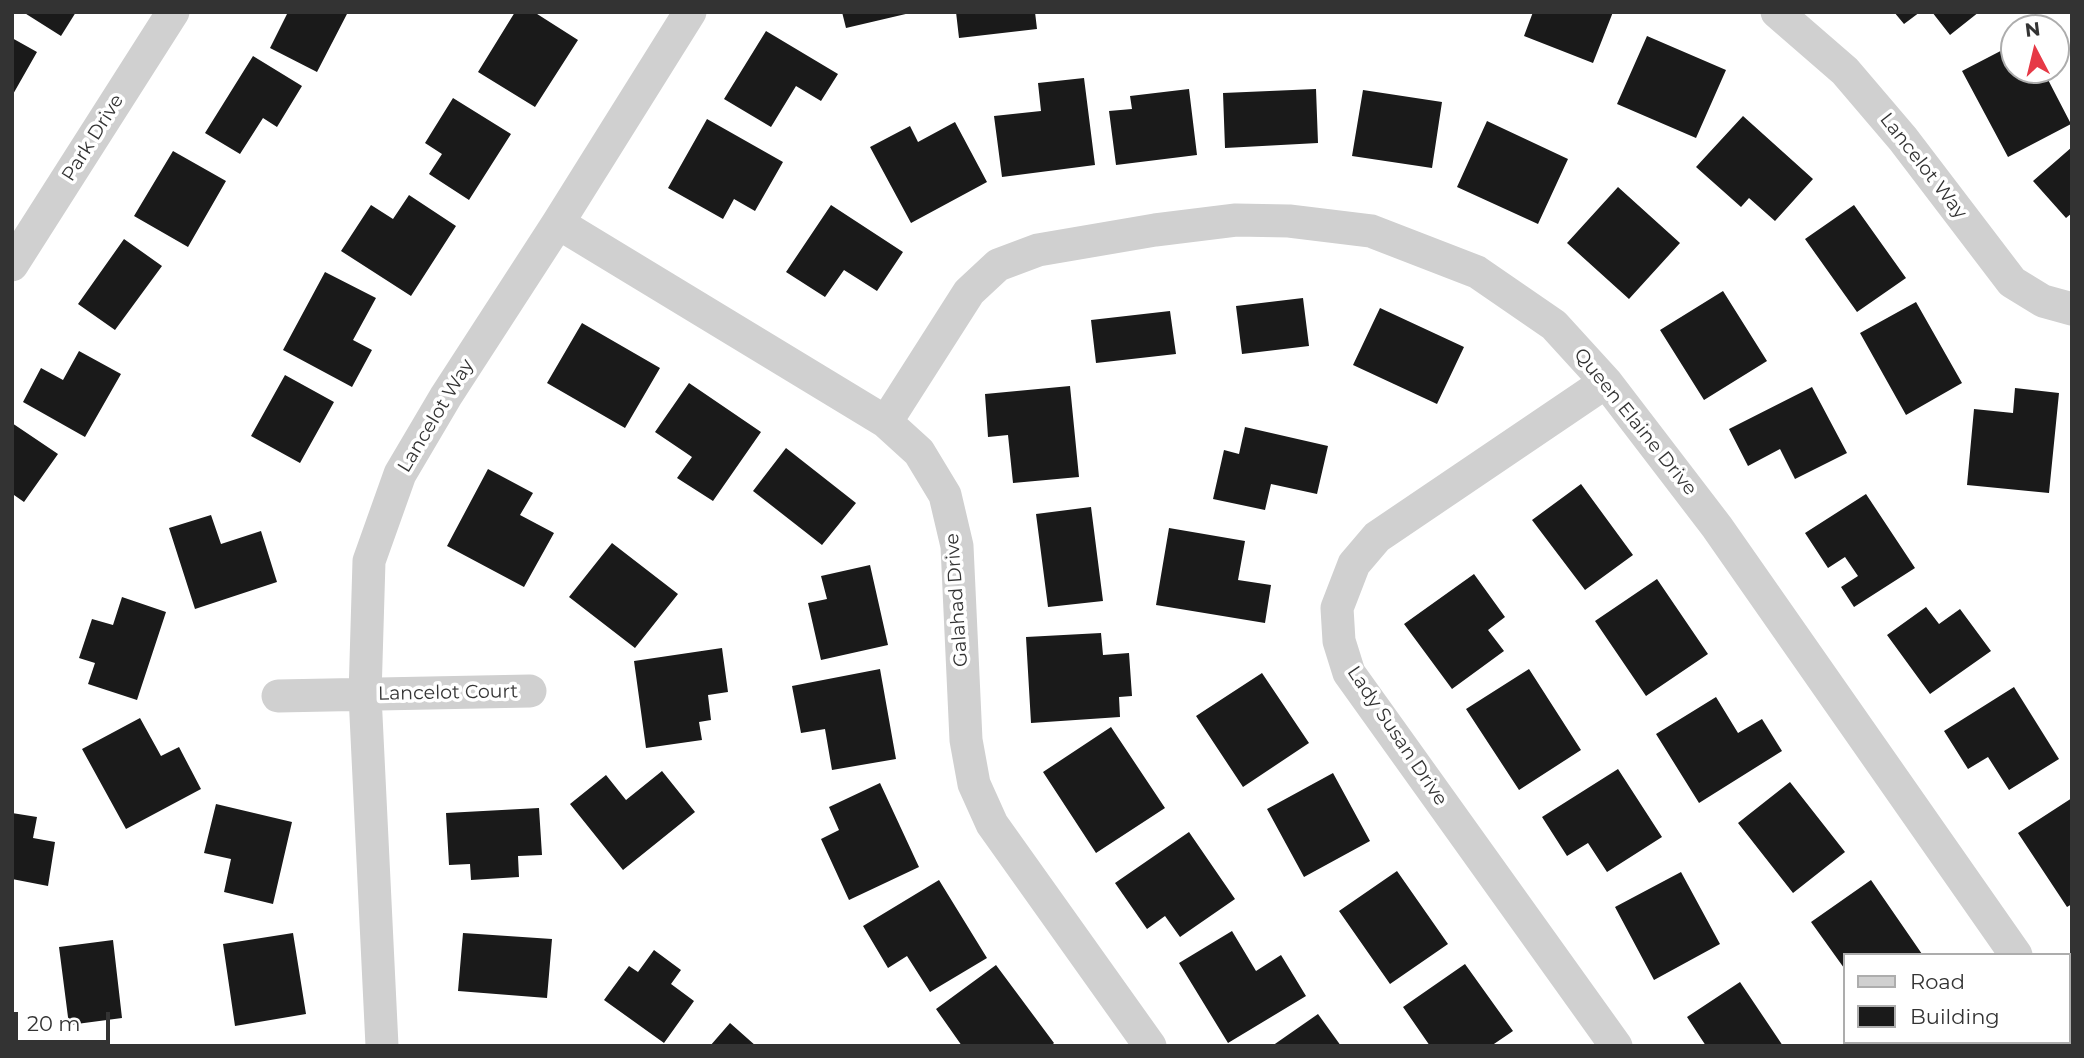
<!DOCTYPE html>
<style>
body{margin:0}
#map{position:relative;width:2084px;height:1058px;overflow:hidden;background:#fff;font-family:Montserrat,sans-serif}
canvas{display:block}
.frame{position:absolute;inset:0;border:14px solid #333;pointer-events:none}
.legend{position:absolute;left:1843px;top:953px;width:228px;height:91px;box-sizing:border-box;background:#fff;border:2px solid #adadad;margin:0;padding:9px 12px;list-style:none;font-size:21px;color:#333}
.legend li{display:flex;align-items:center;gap:14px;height:35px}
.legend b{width:35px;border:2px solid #adadad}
.north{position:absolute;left:2000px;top:14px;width:70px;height:70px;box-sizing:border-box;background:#fff;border:2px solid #adadad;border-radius:50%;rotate:353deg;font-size:19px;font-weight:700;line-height:28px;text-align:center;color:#333}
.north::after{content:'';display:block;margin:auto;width:24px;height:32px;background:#e63946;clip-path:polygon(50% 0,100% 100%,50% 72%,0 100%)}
.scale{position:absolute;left:14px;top:1012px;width:96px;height:32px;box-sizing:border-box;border:4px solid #333;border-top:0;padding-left:9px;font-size:21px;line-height:24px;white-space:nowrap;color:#333;-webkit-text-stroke:5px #fff;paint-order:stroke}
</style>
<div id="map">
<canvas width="2084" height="1058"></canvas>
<div class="frame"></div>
<ul class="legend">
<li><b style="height:9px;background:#d0d0d0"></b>Road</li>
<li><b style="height:19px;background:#1a1a1a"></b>Building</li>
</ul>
<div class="north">N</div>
<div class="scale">20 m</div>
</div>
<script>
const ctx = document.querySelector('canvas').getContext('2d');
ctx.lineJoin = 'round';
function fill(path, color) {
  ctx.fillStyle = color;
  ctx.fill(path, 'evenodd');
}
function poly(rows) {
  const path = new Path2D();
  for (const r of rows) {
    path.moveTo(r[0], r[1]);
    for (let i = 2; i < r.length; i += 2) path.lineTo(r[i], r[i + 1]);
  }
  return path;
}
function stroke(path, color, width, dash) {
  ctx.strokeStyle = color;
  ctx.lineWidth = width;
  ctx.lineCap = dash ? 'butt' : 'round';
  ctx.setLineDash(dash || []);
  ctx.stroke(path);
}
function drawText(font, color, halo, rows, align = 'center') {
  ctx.font = font + ' Montserrat,sans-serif';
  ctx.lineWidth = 7;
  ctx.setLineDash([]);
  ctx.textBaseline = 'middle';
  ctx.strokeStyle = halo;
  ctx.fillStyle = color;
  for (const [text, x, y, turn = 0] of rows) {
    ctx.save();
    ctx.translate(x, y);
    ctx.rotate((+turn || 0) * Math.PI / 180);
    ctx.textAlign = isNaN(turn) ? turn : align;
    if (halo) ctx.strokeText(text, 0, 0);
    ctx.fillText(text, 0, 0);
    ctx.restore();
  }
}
fill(poly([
 [23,12,76,12,61,36],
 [288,12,348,12,317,72,270,48],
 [515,12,534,12,578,40,535,107,478,72],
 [842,12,910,12,910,13,846,28],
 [956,12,1035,12,1037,29,959,38],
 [1533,12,1613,12,1593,63,1524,36],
 [1894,12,1920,12,1904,24],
 [1932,12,1979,12,1950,35],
 [766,31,838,74,821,101,796,86,771,127,724,99],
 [1647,36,1726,70,1696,138,1617,104],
 [12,38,37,52,12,96],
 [2014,44,2014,70,2043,70,2071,124,2008,157,1962,71],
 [253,56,302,86,277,127,263,118,240,154,205,133],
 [1084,78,1095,165,1002,177,994,116,1041,111,1038,83],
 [1189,89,1197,155,1116,165,1109,111,1132,109,1130,96],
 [1316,89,1318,143,1225,148,1223,93],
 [1363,90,1442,102,1432,168,1352,156],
 [453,98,511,134,469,200,429,174,442,154,425,143],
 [1743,116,1813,179,1775,221,1749,198,1741,207,1696,167],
 [707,119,783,162,755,211,734,199,723,219,668,188],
 [1487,121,1568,159,1538,224,1457,187],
 [955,122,987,182,911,223,870,147,910,126,918,142],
 [2072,147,2072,213,2066,218,2033,181],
 [173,151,226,181,188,247,134,216],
 [1618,187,1680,243,1629,299,1567,243],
 [409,195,456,226,411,296,341,251,371,205,393,219],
 [831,205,903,252,877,291,844,270,825,297,786,272],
 [1854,205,1906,278,1857,312,1805,239],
 [124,239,162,266,115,330,78,304],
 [325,272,376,298,353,340,372,350,352,387,283,350],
 [1723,291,1767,361,1704,400,1660,330],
 [1303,298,1309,346,1242,354,1236,306],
 [1916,302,1962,383,1906,415,1860,333],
 [1380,308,1464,347,1437,404,1353,365],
 [1170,311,1176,354,1096,363,1091,320],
 [582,323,660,368,625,428,547,383],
 [79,351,121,374,85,437,23,402,41,368,63,380],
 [285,375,334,402,300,463,251,436],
 [689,383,761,432,713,501,677,478,692,457,655,432],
 [1070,386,1079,477,1013,483,1008,435,988,437,985,394],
 [1812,387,1847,453,1795,479,1780,449,1748,466,1729,429],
 [2015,388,2059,393,2049,493,1967,485,1974,409,2013,413],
 [12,423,58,454,24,502,14,495,12,498],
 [1245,427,1328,446,1317,494,1271,484,1265,510,1213,499,1224,450,1239,454],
 [786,448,856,503,822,545,753,491],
 [488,469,533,493,520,515,554,533,524,587,447,546],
 [1581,484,1633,555,1585,590,1532,520],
 [1866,494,1915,568,1854,607,1841,587,1858,576,1845,557,1828,568,1805,533],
 [1091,507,1103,601,1048,607,1036,514],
 [211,515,221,544,261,531,277,582,195,609,169,528],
 [1169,528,1245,541,1238,580,1271,585,1265,623,1156,605],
 [612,543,678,594,635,648,569,597],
 [870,565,888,645,821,660,808,603,827,599,821,576],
 [1474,574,1505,617,1488,630,1504,651,1452,689,1404,624],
 [1657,579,1708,654,1646,696,1595,621],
 [122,597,166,612,137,700,88,684,95,663,79,658,92,619,113,625],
 [1926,607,1939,624,1960,609,1991,651,1930,694,1887,635],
 [1101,633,1103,655,1129,653,1132,696,1119,697,1120,717,1031,723,1026,637],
 [722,648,728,692,708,695,711,720,699,722,702,740,646,748,634,661],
 [880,669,896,759,832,770,825,729,801,733,792,686],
 [1529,669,1581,750,1519,790,1466,709],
 [1262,673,1309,743,1243,787,1196,716],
 [2014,687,2059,759,2009,790,1988,757,1968,769,1944,731],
 [1716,697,1738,733,1762,719,1782,751,1699,803,1656,734],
 [140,718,161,756,179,747,201,789,126,829,82,749],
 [1111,727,1165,808,1096,853,1043,772],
 [1618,769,1662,837,1607,872,1588,843,1567,856,1542,817],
 [662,771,695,812,623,870,570,804,606,775,626,800],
 [1333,773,1370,841,1304,877,1267,809],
 [1790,782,1845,852,1793,893,1738,823],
 [880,783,919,867,849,900,821,839,839,830,829,807],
 [2072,798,2072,904,2067,907,2018,833],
 [216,804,292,822,273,904,224,892,231,859,204,853],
 [539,808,542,855,518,856,519,877,471,880,470,864,449,865,446,813],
 [12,813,37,817,33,838,55,842,48,886,12,879],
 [1189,832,1235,899,1180,937,1165,916,1147,929,1115,883],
 [1397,871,1448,944,1390,984,1339,911],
 [1681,872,1720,944,1654,980,1615,907],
 [939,880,987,958,930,992,907,956,888,968,863,926],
 [1871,880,1922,954,1844,955,1844,968,1811,922],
 [1232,931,1256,971,1281,955,1306,996,1228,1043,1179,963],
 [293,933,306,1014,235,1026,223,944],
 [463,933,552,939,547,998,458,991],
 [113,940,122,1018,69,1025,59,947],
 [654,950,681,970,671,984,694,1001,664,1043,604,1000,629,966,638,972],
 [1465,964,1513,1031,1491,1046,1430,1046,1403,1007],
 [996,965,1054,1043,1051,1046,962,1046,936,1009],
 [1740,982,1783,1046,1706,1046,1687,1017],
 [1318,1014,1341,1046,1272,1046],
 [730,1023,756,1046,710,1046],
 [1908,1042,1994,1042,1997,1046,1911,1046]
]), '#1a1a1a');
stroke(poly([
 [1777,12,1845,71,1903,139,2012,282,2043,301,2072,309],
 [558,223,886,422,919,452,945,495,957,546,966,740,974,784,992,824,1150,1046],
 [12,265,173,12],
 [1606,382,1377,537,1354,564,1337,608,1339,641,1349,673,1616,1046],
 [886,422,969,292,998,265,1038,250,1155,230,1236,220,1289,221,1371,231,1477,272,1554,325,1606,382,1717,527,2016,955],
 [278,696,530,691],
 [2068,1030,2072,1035],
 [382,1046,365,695,369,561,400,474,446,396,558,223,690,12]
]), '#d0d0d0', 33);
drawText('19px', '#333', '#fff', [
 ["Park Drive",93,138,-58],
 ["Lancelot Way",1923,166,52],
 ["Lancelot Way",436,416,-59],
 ["Queen Elaine Drive",1635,422,51],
 ["Galahad Drive",957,600,-94],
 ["Lancelot Court",448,693,-1],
 ["Lady Susan Drive",1397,736,56]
]);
</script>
